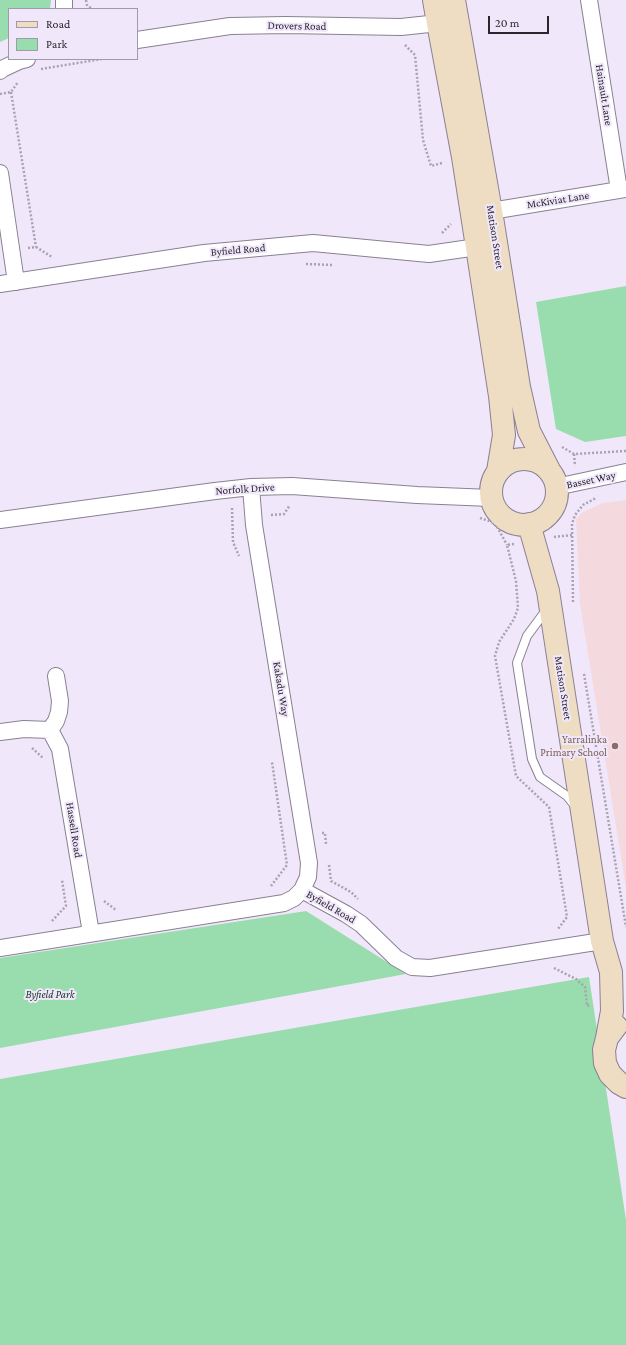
<!DOCTYPE html>
<style>
body{margin:0}
#map{position:relative;width:626px;height:1345px;overflow:hidden;background:#f1e7fb;font-family:"Crimson Pro",serif}
canvas{display:block}
.legend{position:absolute;left:8px;top:8px;width:130px;height:52px;box-sizing:border-box;background:#f1e7fb;border:1px solid #a19aa9;margin:0;padding:5px 7px;list-style:none;font-size:12px;color:#29262d}
.legend li{display:flex;align-items:center;gap:8px;height:20px}
.legend b{width:20px;border:1px solid #a19aa9}
.scale{position:absolute;left:488px;top:16px;width:61px;height:18px;box-sizing:border-box;border:2px solid #29262d;border-top:0;padding-left:5px;font-size:12px;line-height:14px;white-space:nowrap;color:#29262d;-webkit-text-stroke:3px #f1e7fb;paint-order:stroke}
</style>
<div id="map">
<canvas width="626" height="1345"></canvas>
<ul class="legend">
<li><b style="height:5px;background:#eedcc3"></b>Road</li>
<li><b style="height:11px;background:#99ddaf"></b>Park</li>
</ul>
<div class="scale">20 m</div>
</div>
<script>
const ctx = document.querySelector('canvas').getContext('2d');
ctx.lineJoin = 'round';
function fill(path, color) {
  ctx.fillStyle = color;
  ctx.fill(path, 'evenodd');
}
function poly(rows) {
  const path = new Path2D();
  for (const r of rows) {
    if (r.length === 3) {
      path.moveTo(r[0] + r[2], r[1]);
      path.arc(r[0], r[1], r[2], 0, 2 * Math.PI);
      continue;
    }
    path.moveTo(r[0], r[1]);
    for (let i = 2; i < r.length; i += 2) path.lineTo(r[i], r[i + 1]);
  }
  return path;
}
function stroke(path, color, width, dash) {
  ctx.strokeStyle = color;
  ctx.lineWidth = width;
  ctx.lineCap = dash ? 'butt' : 'round';
  ctx.setLineDash(dash || []);
  ctx.stroke(path);
}
function drawText(font, color, halo, rows, align = 'center') {
  ctx.font = font + ' "Crimson Pro",serif';
  ctx.lineWidth = 4;
  ctx.setLineDash([]);
  ctx.textBaseline = 'middle';
  ctx.strokeStyle = halo;
  ctx.fillStyle = color;
  for (const [text, x, y, turn = 0] of rows) {
    ctx.save();
    ctx.translate(x, y);
    ctx.rotate((+turn || 0) * Math.PI / 180);
    ctx.textAlign = isNaN(turn) ? turn : align;
    if (halo) ctx.strokeText(text, 0, 0);
    ctx.fillText(text, 0, 0);
    ctx.restore();
  }
}
fill(poly([
 [626,500,626,888,580,604,576,519,583,512,603,503]
]), '#f4dade');
fill(poly([
 [0,0,51,0,50,9,9,9,9,38,0,42],
 [626,286,626,436,585,442,556,429,536,302],
 [306,911,406,974,0,1048,0,958],
 [589,977,626,1220,626,1345,0,1345,0,1079]
]), '#99ddaf');
const lane = poly([
 [547,609,527,636,517,663,532,759,540,777,567,796,575,806]
]);
const street = poly([
 [589,0,619,190],
 [64,9,64,0],
 [137,40,230,26,286,25,401,27,448,22],
 [0,71,2,69,19,61,27,59],
 [0,173,16,282],
 [491,211,626,189],
 [0,284,204,253,313,243,429,254,477,247],
 [251,487,254,525,309,863,308,877,302,890],
 [556,487,626,472],
 [0,520,215,491,251,487,292,486,417,495,491,498],
 [50,730,56,721,59,712,60,701,56,676],
 [0,732,24,729,50,730,60,749,91,933],
 [0,948,284,903,294,898,302,890,346,914,361,924,396,958,412,967,430,968,602,941]
]);
const secondary = poly([
 [434,0,438,23,463,157,477,247,500,396,504,435,498,471],
 [454,0,491,211,519,387,529,431,549,470],
 [524,492,33],
 [529,524,548,591,602,941,611,972,612,1011,607,1038],
 [616,1026,607,1038,604,1050,605,1063,610,1074,619,1083,626,1087]
]);
stroke(lane, '#898092', 10);
stroke(street, '#898092', 18);
stroke(secondary, '#898092', 24);
stroke(poly([
 [86,0,87,5,92,9],
 [405,45,415,55,423,140,431,166,442,163],
 [41,69,102,59],
 [11,92,36,247],
 [0,94,11,92,18,82],
 [442,233,451,224],
 [28,248,36,247,52,257],
 [306,264,333,265],
 [562,447,574,454,626,451],
 [574,454,575,466],
 [232,508,233,542,239,556],
 [271,515,284,514,290,505],
 [480,518,495,523,507,545],
 [554,537,572,535],
 [514,544,507,545,516,581,518,608,514,619,499,642,495,656,516,776,549,807,567,917,558,929],
 [573,602,572,524,575,515,583,505,596,498],
 [584,674,626,927],
 [32,748,43,758],
 [322,833,325,833,326,844],
 [329,865,331,881,351,892,358,899],
 [271,886,287,865,272,762],
 [104,901,116,910],
 [52,921,66,906,62,880],
 [554,968,576,979,585,987,587,1006,590,1005]
]), '#a9a2b1', 2.5, [2, 2]);
stroke(lane, '#fff', 8);
stroke(street, '#fff', 16);
stroke(secondary, '#eedcc3', 22);
for (const [x, y, r, color] of [
 [615,746,4,"#8d6e63"]
]) {
  const dot = new Path2D();
  dot.arc(x, y, r, 0, 2 * Math.PI);
  ctx.fillStyle = color;
  ctx.fill(dot);
  stroke(dot, '#f1e7fb', 1.5);
}
drawText('11px', '#29262d', '#f1e7fb', [
 ["Drovers Road",297,26,1],
 ["Hainault Lane",604,95,81],
 ["McKiviat Lane",558,200,-9],
 ["Matison Street",495,237,81],
 ["Byfield Road",238,250,-5],
 ["Basset Way",591,480,-12],
 ["Norfolk Drive",245,489,-4],
 ["Matison Street",563,688,81],
 ["Kakadu Way",281,689,81],
 ["Hassell Road",74,830,81],
 ["Byfield Road",331,907,30]
]);
drawText('11px', '#785e54', '#f1e7fb', [
 ["Yarralinka",607,740],
 ["Primary School",607,753]
], 'right');
drawText('italic 11px', '#10331e', '#f1e7fb', [
 ["Byfield Park",50,995]
]);
</script>
